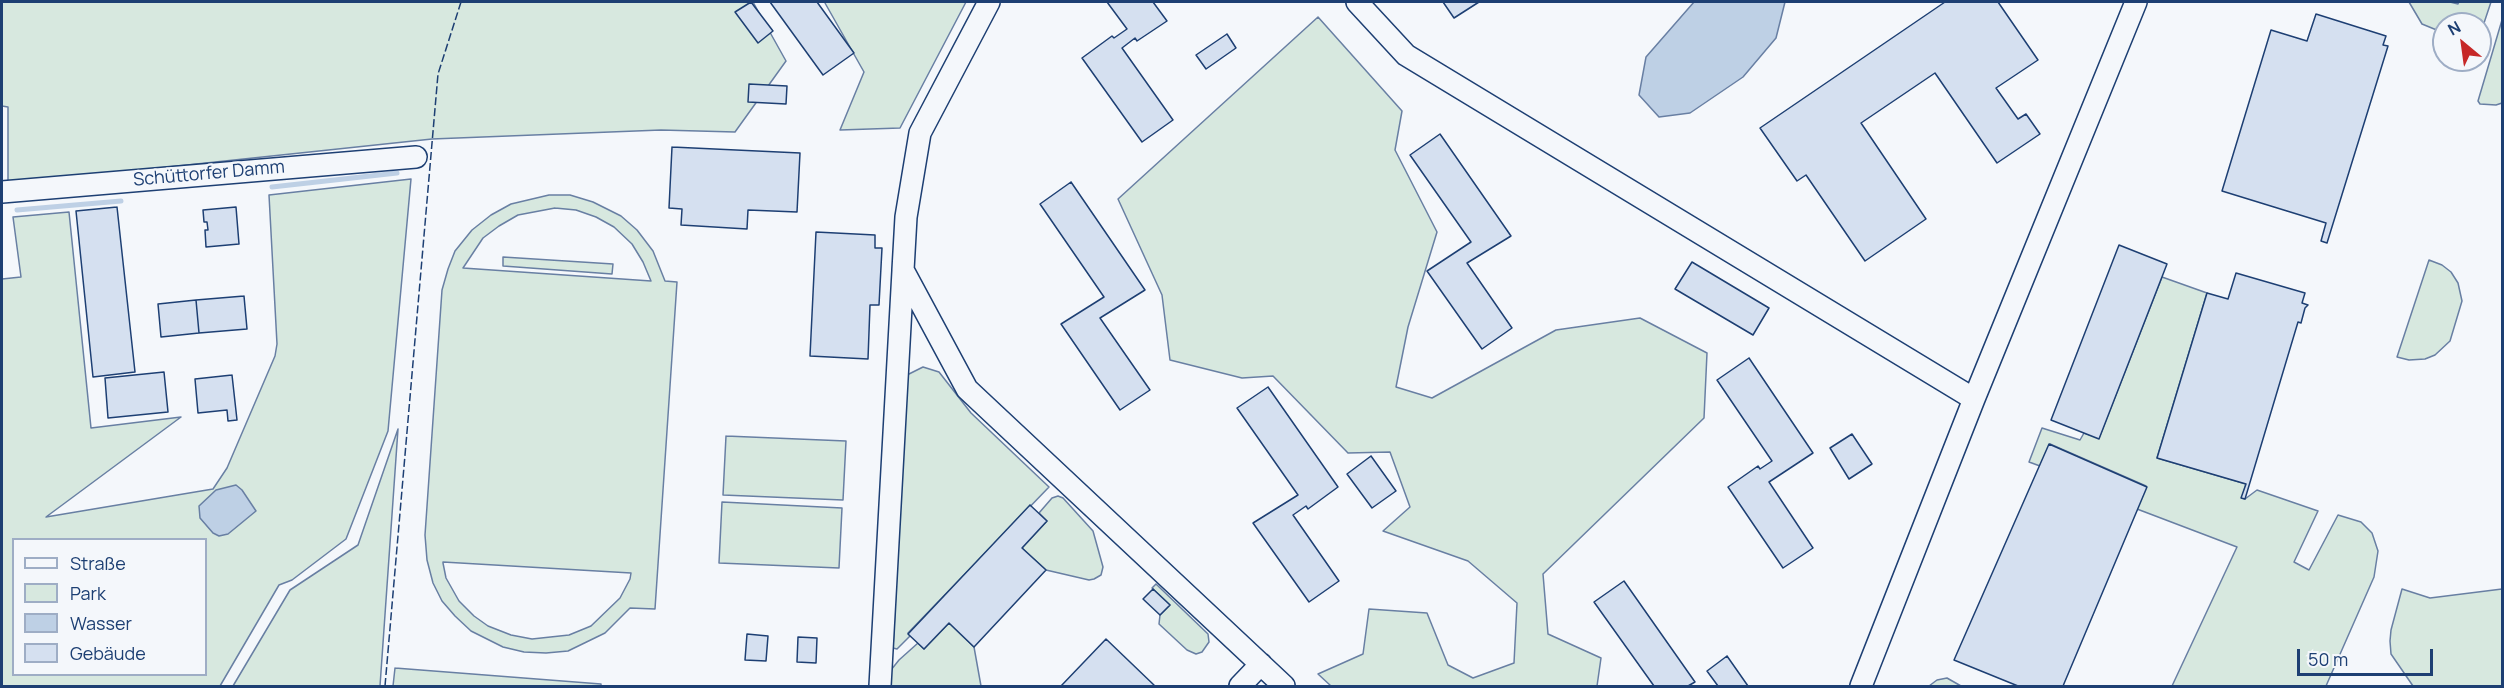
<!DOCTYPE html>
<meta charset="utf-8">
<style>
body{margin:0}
#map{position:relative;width:2504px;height:688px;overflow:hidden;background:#f4f7fb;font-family:Manrope,sans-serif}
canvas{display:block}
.frame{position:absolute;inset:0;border:3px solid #1d3f73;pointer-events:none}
.legend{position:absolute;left:12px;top:538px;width:195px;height:138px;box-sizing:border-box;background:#f4f7fb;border:2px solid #9eadc5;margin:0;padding:8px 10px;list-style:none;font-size:18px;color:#1d3f73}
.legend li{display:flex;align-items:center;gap:12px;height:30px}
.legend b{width:30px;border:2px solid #9eadc5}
.north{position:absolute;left:2432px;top:12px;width:60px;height:60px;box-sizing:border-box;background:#f4f7fb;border:2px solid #9eadc5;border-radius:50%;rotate:331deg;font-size:16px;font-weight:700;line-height:24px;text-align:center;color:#1d3f73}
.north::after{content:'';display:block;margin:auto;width:21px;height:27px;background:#c62828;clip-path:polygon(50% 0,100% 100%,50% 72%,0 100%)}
.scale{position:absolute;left:2297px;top:649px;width:136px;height:27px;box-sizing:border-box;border:3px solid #1d3f73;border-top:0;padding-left:8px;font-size:18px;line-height:21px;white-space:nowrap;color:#1d3f73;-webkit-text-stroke:4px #f4f7fb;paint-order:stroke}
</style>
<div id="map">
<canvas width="2504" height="688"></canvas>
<div class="frame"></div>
<ul class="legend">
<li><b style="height:8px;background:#f4f7fb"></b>Straße</li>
<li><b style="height:16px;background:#d7e8df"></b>Park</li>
<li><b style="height:16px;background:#bed0e5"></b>Wasser</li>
<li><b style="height:16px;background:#d5e0f0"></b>Gebäude</li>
</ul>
<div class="north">N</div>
<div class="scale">50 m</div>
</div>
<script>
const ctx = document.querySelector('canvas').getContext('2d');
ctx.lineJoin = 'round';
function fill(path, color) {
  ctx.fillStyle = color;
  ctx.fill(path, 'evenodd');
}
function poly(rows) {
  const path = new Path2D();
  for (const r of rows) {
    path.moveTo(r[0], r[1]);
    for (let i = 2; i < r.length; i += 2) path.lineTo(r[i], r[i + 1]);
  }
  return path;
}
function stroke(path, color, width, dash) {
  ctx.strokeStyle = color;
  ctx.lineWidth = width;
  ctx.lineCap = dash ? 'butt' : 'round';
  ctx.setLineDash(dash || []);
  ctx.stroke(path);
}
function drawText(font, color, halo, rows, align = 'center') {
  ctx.font = font + ' Manrope,sans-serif';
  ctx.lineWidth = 4.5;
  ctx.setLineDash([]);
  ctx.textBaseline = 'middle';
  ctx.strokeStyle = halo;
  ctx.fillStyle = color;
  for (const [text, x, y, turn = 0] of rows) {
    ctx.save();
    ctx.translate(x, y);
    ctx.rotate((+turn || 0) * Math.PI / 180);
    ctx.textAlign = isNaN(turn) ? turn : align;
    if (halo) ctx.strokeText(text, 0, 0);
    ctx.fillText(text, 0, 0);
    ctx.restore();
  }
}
const green = poly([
 [2,2,753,2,786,61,735,132,661,130,432,139,8,184,8,107,2,106,2,2],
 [826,2,966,2,900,128,840,130,864,72,825,3,826,2],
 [2409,2,2450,2,2458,4,2459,2,2491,2,2480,35,2480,24,2444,24,2444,33,2422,24,2409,2],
 [1318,17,1402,111,1395,150,1437,232,1408,327,1396,387,1432,398,1556,330,1640,318,1707,353,1704,418,1543,574,1548,634,1601,658,1597,686,1331,686,1318,674,1363,654,1369,609,1427,613,1448,665,1473,678,1514,663,1517,603,1468,561,1383,531,1410,507,1390,452,1348,453,1273,376,1242,378,1170,360,1162,295,1118,199,1318,17],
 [2502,20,2502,103,2496,105,2480,104,2478,101,2502,20],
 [411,179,388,431,346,539,292,580,279,585,220,686,2,686,2,279,21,277,13,217,69,212,91,428,181,417,46,517,213,489,227,468,275,356,277,344,269,195,411,179],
 [14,540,206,540,206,674,14,674,14,540],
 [549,195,570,195,593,202,621,216,637,230,653,251,665,281,677,282,655,609,630,608,605,633,568,651,546,653,524,652,503,647,471,631,455,616,442,601,433,583,427,560,425,535,442,290,448,269,455,251,472,230,491,215,511,204,549,195],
 [555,208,576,210,596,217,614,227,632,244,643,262,651,281,463,268,483,238,499,226,518,215,555,208],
 [443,563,443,562,631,573,630,579,620,598,591,626,569,635,532,639,511,635,488,626,474,616,459,601,446,578,443,563],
 [503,257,613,264,612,274,503,266,503,257],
 [2429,260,2442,265,2451,272,2458,283,2462,301,2450,341,2435,355,2425,359,2409,360,2397,357,2429,260],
 [2162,277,2207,293,2157,458,2246,484,2242,498,2245,499,2257,490,2318,511,2294,562,2309,570,2338,515,2361,522,2372,533,2378,551,2374,577,2326,686,2172,686,2237,547,2137,509,2146,486,2050,444,2040,466,2029,462,2042,428,2080,440,2084,433,2099,438,2162,277],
 [923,367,939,372,971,413,1049,487,908,633,910,636,897,649,893,648,907,375,923,367],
 [398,429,380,686,233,686,290,590,358,545,398,429],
 [726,436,846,441,843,500,723,495,726,436],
 [1058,496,1063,498,1093,531,1103,567,1101,575,1094,579,1089,580,1046,570,1022,548,1047,521,1039,513,1052,498,1058,496],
 [722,502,842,508,839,568,719,563,722,502],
 [1156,584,1208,634,1209,642,1202,652,1196,654,1187,650,1159,624,1160,615,1170,605,1152,588,1156,584],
 [2402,589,2430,598,2502,589,2502,686,2413,686,2391,654,2390,641,2391,630,2402,589],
 [949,623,974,647,981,686,890,686,891,670,899,660,918,643,924,649,949,623],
 [395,668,601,684,601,686,393,686,395,668],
 [1947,678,1961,686,1929,686,1937,680,1947,678]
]);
fill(green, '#d7e8df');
stroke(green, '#687fa3', 1.5);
const water = poly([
 [1694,2,1785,2,1776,38,1743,77,1690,113,1659,117,1639,95,1646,57,1694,2],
 [236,485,242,490,256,511,228,534,219,536,213,533,200,518,199,506,216,490,236,485]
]);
fill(water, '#bed0e5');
stroke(water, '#687fa3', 1.5);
stroke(poly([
 [272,187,397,173],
 [17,210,121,201]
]), '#bed0e5', 5);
const building = poly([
 [751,2,773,31,758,43,735,12,751,2],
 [770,2,817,2,854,53,823,75,770,2],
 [1107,2,1153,2,1167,21,1137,41,1135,38,1122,48,1173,120,1142,142,1082,58,1112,36,1114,38,1127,29,1107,2],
 [1443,2,1479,2,1454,18,1443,2],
 [1945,2,1998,2,2038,60,1996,88,2018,119,2026,114,2040,134,1997,163,1935,73,1861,123,1926,219,1865,261,1806,175,1797,181,1760,128,1945,2],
 [2316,14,2386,36,2383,45,2388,46,2327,243,2321,241,2326,223,2222,191,2271,30,2307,41,2316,14],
 [1227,34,1236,48,1206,69,1196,55,1227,34],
 [749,84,787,86,786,104,748,102,749,84],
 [1440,134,1511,236,1467,263,1512,328,1482,349,1427,271,1471,242,1410,155,1440,134],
 [672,147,800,153,797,212,748,210,747,229,681,225,682,209,669,208,672,147],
 [1071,182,1145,290,1100,318,1150,390,1120,410,1061,324,1104,297,1040,204,1071,182],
 [117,207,135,372,93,377,76,211,117,207],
 [236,207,239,244,206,247,205,230,208,230,207,222,204,222,203,210,236,207],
 [816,232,875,235,875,248,882,248,879,305,870,305,868,359,810,356,816,232],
 [2119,245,2167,264,2099,439,2051,420,2119,245],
 [1692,262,1769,308,1753,335,1675,289,1692,262],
 [2236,273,2305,293,2302,303,2308,305,2305,308,2301,323,2298,322,2245,499,2241,498,2246,484,2157,458,2207,293,2228,299,2236,273],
 [244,296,247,329,199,333,196,300,244,296],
 [196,300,199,333,161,337,158,304,196,300],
 [1749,358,1813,453,1769,482,1813,548,1783,568,1728,487,1758,466,1760,469,1772,461,1717,380,1749,358],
 [164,372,168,412,108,418,105,378,164,372],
 [232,375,237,420,228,421,227,410,198,413,195,379,232,375],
 [1268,387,1338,487,1308,509,1306,506,1293,515,1339,581,1309,602,1253,523,1298,495,1237,408,1268,387],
 [1852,434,1872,464,1849,479,1830,448,1852,434],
 [2049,444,2147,487,2063,686,2018,686,1954,660,2049,444],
 [1371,456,1396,491,1372,508,1347,474,1371,456],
 [1030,505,1047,521,1022,548,1046,570,974,647,949,623,924,649,908,634,1030,505],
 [1624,581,1695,682,1688,686,1654,686,1594,602,1624,581],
 [1153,589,1170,605,1160,615,1143,599,1153,589],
 [747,634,768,636,766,661,745,660,747,634],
 [798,637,817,638,816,663,797,662,798,637],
 [1106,639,1155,686,1061,686,1106,639],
 [1727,656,1748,686,1718,686,1707,671,1727,656]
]);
fill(building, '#d5e0f0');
stroke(building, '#1d3f73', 1.5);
const minor = poly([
 [989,2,920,133,906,217,903,270,967,389,1284,686],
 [1357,2,1406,55,1974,399],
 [2,192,416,157],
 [880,686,903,271],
 [1240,686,1261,664],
 [1861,686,1974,399,2136,2]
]);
stroke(minor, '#1d3f73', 24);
stroke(minor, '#f4f7fb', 21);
stroke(poly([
 [385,686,438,74,461,2]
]), '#1d3f73', 1.5, [8, 3]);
drawText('18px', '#1d3f73', '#f4f7fb', [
 ["Schüttorfer Damm",209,174,-5]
]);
</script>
